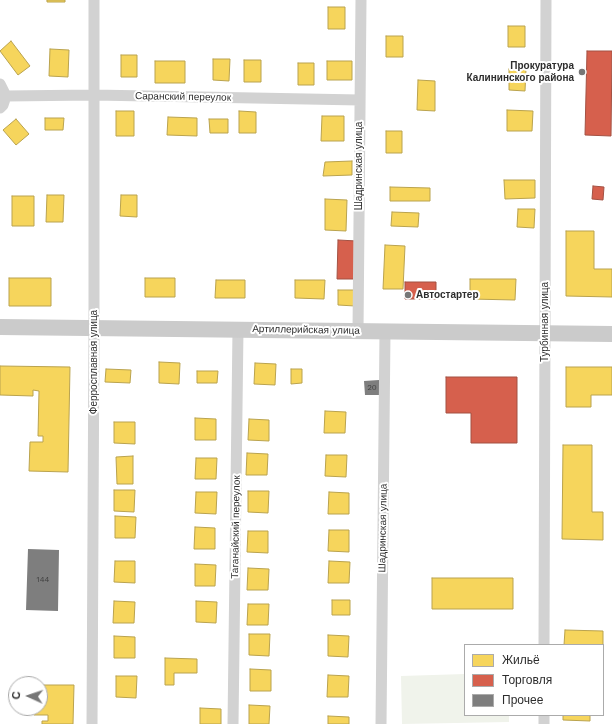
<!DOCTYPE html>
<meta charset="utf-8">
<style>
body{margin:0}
#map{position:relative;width:612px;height:724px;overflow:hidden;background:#fff;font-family:"Work Sans",sans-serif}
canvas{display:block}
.legend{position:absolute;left:464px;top:644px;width:140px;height:72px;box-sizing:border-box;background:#fff;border:1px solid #ababab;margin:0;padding:5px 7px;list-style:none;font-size:12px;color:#2d2d2d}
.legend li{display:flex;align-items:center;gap:8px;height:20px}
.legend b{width:20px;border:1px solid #ababab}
.north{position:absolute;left:8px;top:676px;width:40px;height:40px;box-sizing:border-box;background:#fff;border:1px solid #ababab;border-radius:50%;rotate:273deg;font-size:11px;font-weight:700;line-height:16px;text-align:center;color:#2d2d2d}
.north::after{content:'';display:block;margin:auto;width:14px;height:18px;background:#767676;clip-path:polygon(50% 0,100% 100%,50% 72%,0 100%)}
</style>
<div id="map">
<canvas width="612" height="724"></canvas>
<ul class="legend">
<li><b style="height:11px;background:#f6d55c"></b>Жильё</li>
<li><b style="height:11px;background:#d6604d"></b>Торговля</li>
<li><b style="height:11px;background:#7e7e7e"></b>Прочее</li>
</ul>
<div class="north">С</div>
</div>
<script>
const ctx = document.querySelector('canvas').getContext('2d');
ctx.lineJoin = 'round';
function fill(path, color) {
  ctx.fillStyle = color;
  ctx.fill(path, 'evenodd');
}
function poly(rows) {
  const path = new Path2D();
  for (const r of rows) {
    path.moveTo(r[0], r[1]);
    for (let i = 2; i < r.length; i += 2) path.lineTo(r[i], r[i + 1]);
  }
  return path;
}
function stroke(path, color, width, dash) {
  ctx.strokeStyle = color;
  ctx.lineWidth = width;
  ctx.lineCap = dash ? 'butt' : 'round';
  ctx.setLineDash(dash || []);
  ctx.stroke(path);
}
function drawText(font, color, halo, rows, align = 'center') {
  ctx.font = font + ' "Work Sans",sans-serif';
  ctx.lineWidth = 4;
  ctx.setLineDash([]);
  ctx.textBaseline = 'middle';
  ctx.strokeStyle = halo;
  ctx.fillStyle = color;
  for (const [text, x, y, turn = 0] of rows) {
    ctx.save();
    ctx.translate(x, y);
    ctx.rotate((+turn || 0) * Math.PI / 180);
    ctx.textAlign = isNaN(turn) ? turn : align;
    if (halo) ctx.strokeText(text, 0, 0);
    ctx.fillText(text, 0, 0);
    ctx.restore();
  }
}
fill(poly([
 [465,674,465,715,509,715,509,722,402,724,401,676]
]), '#f0f3eb');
const homes = poly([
 [47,0,65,0,65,2,47,2,47,0],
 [328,7,345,7,345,29,328,29,328,7],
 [508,26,525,26,525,47,508,47,508,26],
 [386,36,403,36,403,57,386,57,386,36],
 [11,41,30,66,18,75,0,51,11,41],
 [50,49,69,50,68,77,49,76,50,49],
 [121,55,137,55,137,77,121,77,121,55],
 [213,59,230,59,229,81,213,80,213,59],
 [244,60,261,60,261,82,244,82,244,60],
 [155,61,185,61,185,83,155,83,155,61],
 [327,61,352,61,352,80,327,80,327,61],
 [298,63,314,63,314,85,298,85,298,63],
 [509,69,526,69,525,91,509,90,509,69],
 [418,80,435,81,435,111,417,110,418,80],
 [507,110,533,111,532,131,507,131,507,110],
 [116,111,134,111,134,136,116,136,116,111],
 [239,111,256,112,256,133,239,133,239,111],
 [322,116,344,116,344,141,321,141,322,116],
 [168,117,197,118,197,136,167,135,168,117],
 [45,118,64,118,63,130,45,130,45,118],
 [16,119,29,134,16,145,3,130,16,119],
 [209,119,228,119,228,133,210,133,209,119],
 [386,131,402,131,402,153,386,153,386,131],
 [352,161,352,175,323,176,325,162,352,161],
 [504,180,535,180,535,198,505,199,504,180],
 [390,187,430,188,430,201,390,201,390,187],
 [47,195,64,195,63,222,46,222,47,195],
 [121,195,137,195,137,217,120,216,121,195],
 [12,196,34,196,34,226,12,226,12,196],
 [325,199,347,200,346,231,325,230,325,199],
 [518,209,535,209,534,228,517,227,518,209],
 [392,212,419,213,418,227,391,226,392,212],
 [566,231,594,231,594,269,612,269,612,297,566,296,566,231],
 [385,245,405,246,403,289,383,289,385,245],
 [9,278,51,278,51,306,9,306,9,278],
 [145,278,175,278,175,297,145,297,145,278],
 [470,279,516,279,515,300,470,299,470,279],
 [216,280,245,280,245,298,215,298,216,280],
 [295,280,325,280,324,299,295,298,295,280],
 [338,290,355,290,355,306,338,305,338,290],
 [159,362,180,363,179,384,159,383,159,362],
 [255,363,276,364,275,385,254,384,255,363],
 [0,366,70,367,68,472,29,471,30,442,43,442,43,436,38,436,39,391,33,390,33,396,0,395,0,366],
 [566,367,612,367,612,395,591,395,591,407,566,407,566,367],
 [106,369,131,370,130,383,105,382,106,369],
 [291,369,302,369,302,383,291,384,291,369],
 [197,371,218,371,217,383,197,383,197,371],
 [325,411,346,412,345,433,324,433,325,411],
 [195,418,216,419,216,440,195,440,195,418],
 [249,419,269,420,269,441,248,440,249,419],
 [114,422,135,422,135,444,114,443,114,422],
 [563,445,592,445,592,512,603,512,603,540,562,539,563,445],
 [247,453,268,454,267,475,246,475,247,453],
 [326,455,347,455,346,477,325,476,326,455],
 [133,456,133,484,117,484,116,457,133,456],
 [196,458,217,458,216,479,195,479,196,458],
 [114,490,135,490,134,512,114,511,114,490],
 [248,491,269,491,268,513,248,512,248,491],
 [196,492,217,492,216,514,195,513,196,492],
 [329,492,349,493,349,514,328,514,329,492],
 [115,516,136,517,135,538,115,538,115,516],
 [195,527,215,528,215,549,194,549,195,527],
 [329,530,349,530,349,552,328,551,329,530],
 [248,531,268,531,268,553,247,552,248,531],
 [115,561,135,561,135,583,114,582,115,561],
 [329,561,350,562,349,583,328,583,329,561],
 [195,564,216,565,215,586,195,586,195,564],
 [248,568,269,569,268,590,247,590,248,568],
 [432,578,513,578,513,609,432,609,432,578],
 [332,600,350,600,350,615,332,615,332,600],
 [114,601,135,602,134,623,113,623,114,601],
 [196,601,217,602,216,623,196,622,196,601],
 [248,604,269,604,268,625,247,625,248,604],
 [565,630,603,631,603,655,603,645,564,645,565,630],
 [249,634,270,634,269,656,249,655,249,634],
 [328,635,349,636,348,657,328,656,328,635],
 [114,636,135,637,135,658,114,658,114,636],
 [165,658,197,659,197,673,174,673,174,685,165,685,165,658],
 [250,669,271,670,271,691,250,691,250,669],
 [328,675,349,676,348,697,327,697,328,675],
 [116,676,137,676,136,698,116,697,116,676],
 [40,685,74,685,73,724,42,724,42,721,48,721,48,715,34,715,35,708,40,708,40,685],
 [249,705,270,706,269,724,249,724,249,705],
 [200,708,221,709,221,724,200,724,200,708],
 [563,715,590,715,590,721,563,720,563,715],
 [328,716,349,717,349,724,328,724,328,716]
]);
fill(homes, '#f6d55c');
stroke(homes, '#baa34e', 1);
const shops = poly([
 [587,51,612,51,611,136,585,135,587,51],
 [593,186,604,187,603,200,592,199,593,186],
 [338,240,357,241,356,279,337,279,338,240],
 [405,282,436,282,436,299,405,299,405,282],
 [446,377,517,377,517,443,471,443,471,413,446,413,446,377]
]);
fill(shops, '#d6604d');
stroke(shops, '#a35143', 1);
fill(poly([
 [379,380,380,395,365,395,364,381],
 [28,549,59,550,58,611,26,610]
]), '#7e7e7e');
stroke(poly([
 [0,84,6,96,3,105,0,108],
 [6,96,94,95,360,100],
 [358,331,361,0],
 [544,645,546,0],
 [92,724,94,328,94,0],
 [233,724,238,329],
 [381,724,385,332],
 [544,724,544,715]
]), '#d2d2d2', 11);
stroke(poly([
 [0,327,612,334]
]), '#cbcbcb', 16);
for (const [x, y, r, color] of [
 [582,72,4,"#767676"],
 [408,295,4,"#767676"]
]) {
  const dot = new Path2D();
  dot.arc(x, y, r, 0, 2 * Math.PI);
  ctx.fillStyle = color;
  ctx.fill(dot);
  stroke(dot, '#fff', 1.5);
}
drawText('8px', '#414141', null, [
 ["20",372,388],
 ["144",43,580]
]);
drawText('bold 10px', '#2d2d2d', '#fff', [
 ["Прокуратура",574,66],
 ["Калининского района",574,78],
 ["Автостартер",416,295,"left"]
], 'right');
drawText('10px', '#2d2d2d', '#fff', [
 ["Саранский переулок",183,97,1],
 ["Шадринская улица",359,166,-90],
 ["Турбинная улица",545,322,-90],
 ["Артиллерийская улица",306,330,1],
 ["Ферросплавная улица",94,362,-90],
 ["Таганайский переулок",236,527,-89],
 ["Шадринская улица",383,528,-89]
]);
</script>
